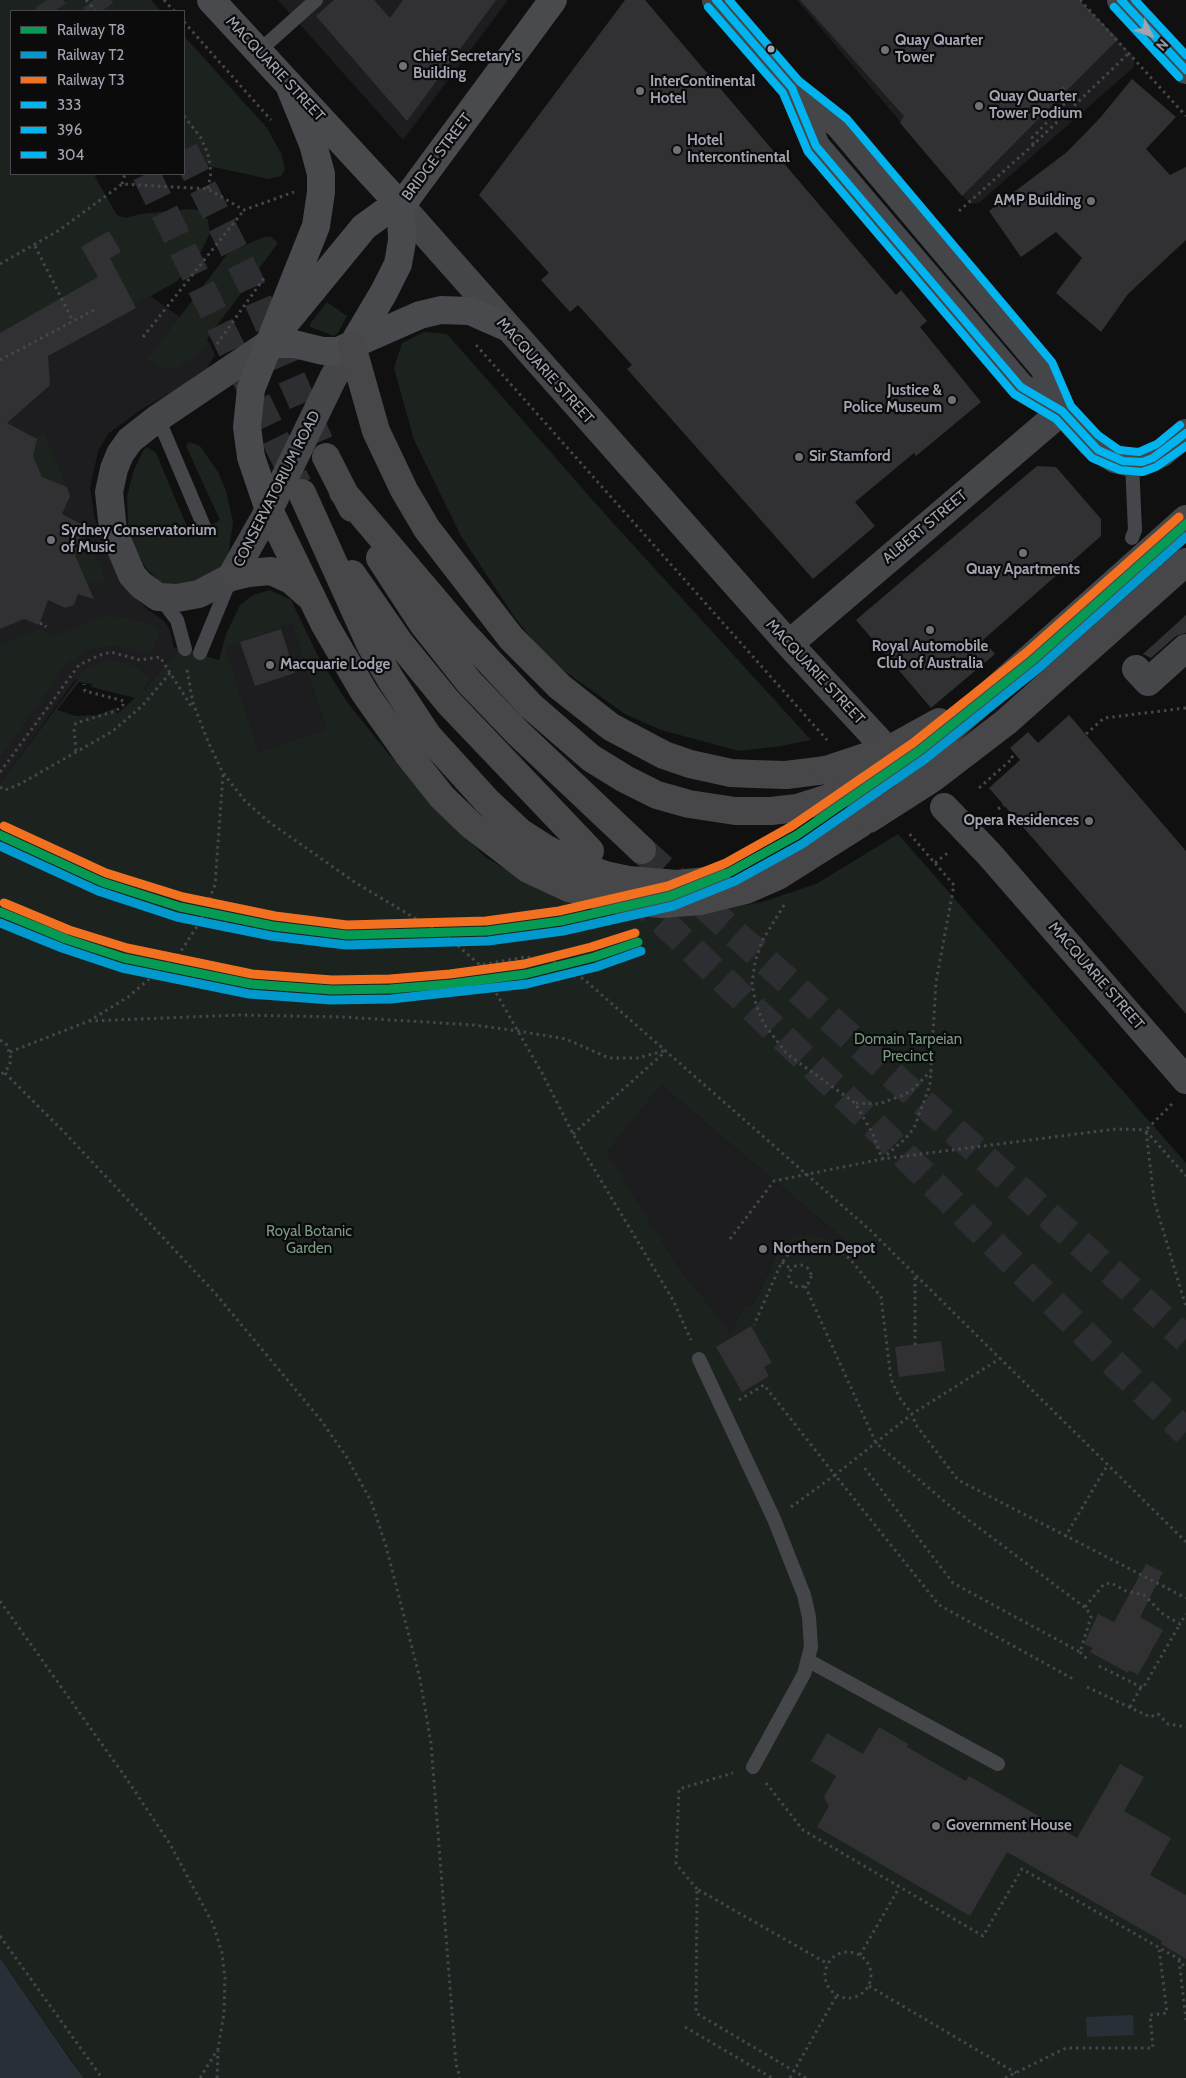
<!DOCTYPE html>
<style>
body{margin:0}
#map{position:relative;width:1186px;height:2078px;overflow:hidden;background:#101011;font-family:Cabin,sans-serif}
canvas{display:block}
.legend{position:absolute;left:10px;top:10px;width:175px;height:165px;box-sizing:border-box;background:#0b0b0c;border:1px solid #47484e;margin:0;padding:6px 9px;list-style:none;font-size:15px;color:#a2a4b1}
.legend li{display:flex;align-items:center;gap:10px;height:25px}
.legend b{width:25px;border:1px solid #47484e}
.north{position:absolute;left:1126px;top:10px;width:50px;height:50px;-webkit-text-stroke:4px #0b0b0c;paint-order:stroke;rotate:132deg;font-size:14px;font-weight:700;line-height:20px;text-align:center;color:#a2a4b1}
.north::after{content:'';display:block;margin:auto;width:18px;height:22px;background:#a2a4b1;clip-path:polygon(50% 0,100% 100%,50% 72%,0 100%)}
</style>
<div id="map">
<canvas width="1186" height="2078"></canvas>
<ul class="legend">
<li><b style="height:6px;background:#069a52"></b>Railway T8</li>
<li><b style="height:6px;background:#0098cd"></b>Railway T2</li>
<li><b style="height:6px;background:#f37021"></b>Railway T3</li>
<li><b style="height:6px;background:#00b5ef"></b>333</li>
<li><b style="height:6px;background:#00b5ef"></b>396</li>
<li><b style="height:6px;background:#00b5ef"></b>304</li>
</ul>
<div class="north">N</div>
</div>
<script>
const ctx = document.querySelector('canvas').getContext('2d');
ctx.lineJoin = 'round';
function fill(path, color) {
  ctx.fillStyle = color;
  ctx.fill(path, 'evenodd');
}
function poly(rows) {
  const path = new Path2D();
  for (const r of rows) {
    if (r.length === 3) {
      path.moveTo(r[0] + r[2], r[1]);
      path.arc(r[0], r[1], r[2], 0, 2 * Math.PI);
      continue;
    }
    path.moveTo(r[0], r[1]);
    for (let i = 2; i < r.length; i += 2) path.lineTo(r[i], r[i + 1]);
  }
  return path;
}
function stroke(path, color, width, dash) {
  ctx.strokeStyle = color;
  ctx.lineWidth = width;
  ctx.lineCap = dash ? 'butt' : 'round';
  ctx.setLineDash(dash || []);
  ctx.stroke(path);
}
function drawText(font, color, halo, rows, align = 'center') {
  ctx.font = font + ' Cabin,sans-serif';
  ctx.lineWidth = 4.5;
  ctx.setLineDash([]);
  ctx.textBaseline = 'middle';
  ctx.strokeStyle = halo;
  ctx.fillStyle = color;
  for (const [text, x, y, turn = 0] of rows) {
    ctx.save();
    ctx.translate(x, y);
    ctx.rotate((+turn || 0) * Math.PI / 180);
    ctx.textAlign = isNaN(turn) ? turn : align;
    if (halo) ctx.strokeText(text, 0, 0);
    ctx.fillText(text, 0, 0);
    ctx.restore();
  }
}
fill(poly([
 [278,0,508,0,403,140],
 [797,0,1079,0,1134,57,1134,67,979,203,970,204],
 [150,296,180,317,148,360,195,357,209,342,215,355,207,368,179,388,142,409,109,433,98,451,90,489,95,519,121,583,147,609,164,621,170,630,174,648,180,648,141,693,76,679,0,783,0,371,48,352],
 [292,624,326,729,259,752,224,646],
 [661,1085,849,1244,802,1234,778,1251,752,1307,745,1305,730,1336,716,1313,681,1271,605,1152]
]), '#1d1d1f');
fill(poly([
 [0,0,151,0,161,11,11,11,11,174,96,174,95,177,117,215,126,218,140,214,189,209,200,210,208,220,210,233,199,256,176,282,48,352,0,371],
 [184,36,267,128,281,153,285,169,281,176,269,179,200,164,199,172,184,173],
 [264,237,271,237,278,243,207,339,209,343,195,357,175,369,162,368,147,360,229,252],
 [327,302,347,316,338,333,334,336,310,327,310,324],
 [424,332,447,334,604,513,811,740,781,746,739,751,661,730,625,714,549,660,515,618,461,536,414,440,394,368,402,343],
 [44,433,67,487,49,494,31,451,34,450,36,443,34,437],
 [189,442,200,446,218,472,226,491,233,522,228,557,216,576,173,588,160,582,145,567,135,548,128,524,127,496,134,470,143,451,147,447,156,453,191,536,220,520,186,446],
 [84,532,106,580,95,584,90,581,87,582,69,540,74,542,81,539],
 [270,590,291,600,319,658,347,702,387,752,485,857,521,878,585,910,689,914,762,902,816,884,898,834,1186,1163,1186,2078,84,2078,0,1958,0,783,86,668,110,660,133,665,149,678,143,691,180,648,219,660,226,634,240,605,253,595],
 [292,624,326,729,259,752,225,647],
 [79,682,92,684,91,687,135,698,117,714,115,708,98,715,76,716,57,710],
 [661,1085,848,1243,802,1234,786,1242,778,1251,752,1307,745,1305,730,1335,716,1313,681,1271,606,1152],
 [106,616,127,618,155,626,159,633,151,654,114,645,88,650,67,664,53,680,54,682,0,757,0,645,41,628,50,635,58,635,97,617]
]), '#1c221e');
fill(poly([
 [0,1958,72,2062,84,2078,0,2078],
 [1133,2015,1134,2035,1087,2037,1086,2017]
]), '#292f36');
fill(poly([
 [334,0,374,0,390,18,403,0,496,0,407,121,316,16],
 [625,0,645,0,896,295,901,290,927,321,920,327,981,402,916,456,914,453,855,502,875,526,813,579,627,369,632,365,578,305,570,312,541,280,549,273,479,195],
 [800,0,1079,0,1118,39,962,196,900,123,904,116],
 [1132,79,1176,117,1146,149,1170,175,1186,167,1186,240,1128,294,1101,332,1056,293,1082,258,1056,232,1021,257,989,211,1067,152,1100,118],
 [109,231,121,252,110,258,136,308,48,356,50,385,7,423,37,439,33,456,42,477,67,487,70,496,62,514,81,524,84,532,75,555,94,599,78,594,74,605,65,608,48,600,39,625,24,619,0,629,0,333,98,277,81,247],
 [1037,466,1056,467,1101,519,1101,536,983,640,995,654,931,708,856,620],
 [1186,615,1186,633,1176,636,1151,658,1143,654],
 [281,629,295,673,255,686,240,642],
 [1069,715,1186,851,1186,1014,989,788,1020,760,1010,748,1028,732,1038,743],
 [751,1326,772,1363,764,1367,769,1376,742,1392,716,1347],
 [941,1341,945,1371,899,1377,895,1347],
 [1146,1564,1163,1572,1140,1617,1163,1630,1138,1675,1129,1670,1128,1673,1090,1652,1093,1648,1084,1644,1098,1614,1114,1622],
 [879,1727,908,1744,907,1747,966,1781,969,1776,1077,1838,1120,1764,1144,1777,1124,1811,1171,1838,1150,1875,1186,1895,1186,1959,1161,1944,1162,1941,1007,1852,970,1916,817,1827,829,1806,824,1797,836,1776,811,1761,827,1733,863,1754]
]), '#313133');
stroke(poly([
 [47,0,54,11],
 [94,0,102,11],
 [184,150,249,280,326,457],
 [146,174,298,485],
 [642,850,1186,1339],
 [632,892,868,1119,1134,1383,1186,1432]
]), '#2d2e31', 28, [28, 14]);
stroke(poly([
 [86,0,96,11],
 [164,0,174,11],
 [1080,0,1186,116],
 [184,22,271,120],
 [184,116,201,138,208,154,211,172,208,189],
 [1033,145,1032,138,1069,99,1062,87],
 [122,184,125,174],
 [959,211,1033,145,1129,53],
 [35,246,73,321],
 [0,264,58,231,122,184,208,189,244,210,294,192],
 [143,337,244,210],
 [217,344,264,278],
 [476,345,827,740],
 [0,360,96,309],
 [40,624,43,623,46,627],
 [187,670,193,703,209,744,223,773,245,801,269,822,356,883,450,939,480,965,525,957,545,959,569,968,587,982,870,1230,1186,1542],
 [1086,734,1104,718,1186,708],
 [76,751,74,728,76,723,116,711,123,705,124,701,85,691,84,684],
 [0,772,79,665,100,655,111,652,140,660,160,657,193,709],
 [0,787,5,790,20,784,113,731,143,705,170,673],
 [979,788,1013,758,1009,753],
 [998,809,1004,805],
 [935,863,950,851],
 [784,905,762,941,755,962,752,983,756,1005,764,1024,787,1054,855,1103,873,1134,882,1159],
 [480,965,542,1073,573,1134,673,1300,691,1340],
 [89,1021,239,1015,343,1017,474,1025,518,1031,566,1039,609,1058,638,1058,667,1050],
 [0,1040,7,1045,11,1059,9,1067,0,1076],
 [10,1052,89,1021,128,997,179,954,200,922,215,885,223,774],
 [5,1073,66,1134,215,1293,320,1419,346,1456,371,1501,386,1546,420,1679,431,1743,456,2064,460,2078],
 [856,1103,879,1104,901,1096,912,1090,931,1071],
 [1172,1104,1146,1130,1154,1200,1186,1307],
 [1146,1131,1186,1176],
 [573,1134,666,1051],
 [882,1159,905,1139,914,1128,930,1085,936,982,954,885,907,831],
 [730,1239,774,1181,882,1159,1116,1129,1146,1130],
 [782,1262,791,1269],
 [800,1276,11],
 [805,1286,876,1443,950,1506,1087,1609,1091,1617,1080,1652,953,1583,863,1466],
 [915,1345,915,1275],
 [1001,1358,912,1414,916,1425,958,1480,1186,1598],
 [739,1400,764,1385,835,1475,912,1414,899,1397,891,1379,881,1297,850,1259,842,1253,805,1247,789,1253,780,1266,754,1325],
 [791,1507,835,1475,939,1605,1075,1680],
 [1065,1537,1108,1464],
 [0,1601,126,1778,170,1844,213,1924,222,1953,225,1978,224,2013,218,2049,200,2078],
 [1085,1607,1104,1584,1111,1583,1126,1591,1144,1595,1163,1614,1180,1624,1186,1614],
 [1080,1652,1087,1659],
 [1099,1666,1143,1688,1180,1624],
 [1087,1687,1150,1717,1158,1714,1168,1724,1186,1727],
 [1130,1707,1141,1687],
 [766,1783,803,1830,983,1936,1022,1869,1179,1959,1186,1969],
 [697,1889,676,1864,679,1789,733,1773],
 [0,1936,102,2078],
 [848,1975,23],
 [860,1955,899,1888],
 [1179,1960,1186,2020],
 [869,1986,1016,2073],
 [685,2027,772,2078],
 [217,2078,218,2051],
 [790,2078,837,1995],
 [806,2078,696,2013,697,1889,828,1964],
 [1005,2078,1066,2048,1153,2048,1150,2015,1167,2013,1159,1948]
]), '#46464b', 3, [2.5, 4]);
stroke(poly([
 [259,51,316,0],
 [158,418,205,529],
 [1132,463,1135,530,1132,538],
 [161,599,177,620,185,649],
 [200,653,230,580],
 [699,1359,774,1519,804,1595,809,1617,811,1647,804,1674,753,1767],
 [809,1661,998,1764]
]), '#454649', 14);
stroke(poly([
 [716,0,792,88,839,125,1044,368,1062,411,1091,443,1115,459,1132,463,1142,462,1162,453,1186,433],
 [1121,0,1186,70],
 [793,91,816,146,1021,387,1062,411],
 [401,206,789,644,879,741],
 [268,344,158,418,130,440,120,454,114,469,109,492,113,530,132,575,141,585,158,597,177,598,199,594,231,577,269,510,333,378,352,346],
 [789,644,1062,411],
 [1136,669,1148,682,1186,648],
 [944,807,989,854,1186,1080]
]), '#454649', 28);
stroke(poly([
 [211,0,401,206],
 [268,344,364,227,382,214,401,206,553,0],
 [268,344,294,344,323,351,338,351,420,315,441,310,470,311,504,326],
 [352,346,384,292,398,264,402,241,401,206],
 [269,510,251,457,247,427,251,389,316,226,321,192,321,174,313,144,289,85]
]), '#494a4d', 28);
stroke(poly([
 [352,346,376,431,404,490,427,529,511,638,560,687,611,727,664,755,690,764,731,773,753,774,786,775,826,770],
 [326,457,352,508],
 [343,492,461,631,531,706,591,758,625,779,657,795,689,804,735,811,771,811,797,808,847,792],
 [302,493,371,646,391,680,428,736,487,801,520,832,545,848,575,864,605,875,628,880,677,884,717,880],
 [269,510,325,625,364,692,407,753,442,797,471,825,528,869,569,888,613,900,662,904,701,901,746,890,778,876,860,824],
 [380,558,423,624,469,682,518,733,642,850],
 [352,574,399,642,448,702,590,851],
 [231,577,248,573,271,571,291,580,308,595]
]), '#47474a', 28);
stroke(poly([
 [826,770,892,748,939,722],
 [847,792,897,769,936,742,1186,519],
 [869,819,933,778,1006,722,1186,562]
]), '#47474a', 28);
stroke(poly([
 [716,0,792,88,816,146,1021,387,1062,411,1098,450,1123,461,1142,462,1153,458,1186,433],
 [1121,0,1186,70]
]), '#00b5ef', 8);
stroke(poly([
 [708,7,783,93,808,152,1014,394,1056,419,1092,458,1120,470,1142,472,1156,467,1186,446],
 [1114,7,1179,77]
]), '#00b5ef', 8);
stroke(poly([
 [729,0,799,81,847,119,1052,362,1071,406,1098,435,1119,450,1139,452,1157,444,1180,425],
 [1135,0,1186,55]
]), '#00b5ef', 8);
stroke(poly([
 [0,835,102,882,180,907,273,926,347,935,487,931,561,921,671,896,730,872,797,835,919,751,1033,660,1186,524],
 [0,912,66,939,124,958,251,984,332,990,390,989,451,984,526,974,594,957,638,942]
]), '#069a52', 9);
stroke(poly([
 [0,846,98,891,177,917,271,936,346,945,488,941,563,931,673,906,735,881,802,844,925,759,1040,667,1186,537],
 [0,923,62,948,122,968,249,994,331,1000,391,999,527,984,596,967,641,951]
]), '#0098cd', 9);
stroke(poly([
 [4,826,106,873,183,897,275,916,347,925,486,921,559,911,668,886,726,863,792,826,913,743,1027,652,1179,517],
 [4,903,69,930,127,948,252,974,332,980,390,979,450,974,524,964,591,947,635,933]
]), '#f37021', 9);
for (const [x, y, r, color] of [
 [771,49,4.5,"#a2a4b1"],
 [885,50,5,"#6f7079"],
 [403,66,5,"#6f7079"],
 [640,91,5,"#6f7079"],
 [979,106,5,"#6f7079"],
 [677,150,5,"#6f7079"],
 [1091,201,5,"#6f7079"],
 [952,400,5,"#6f7079"],
 [799,457,5,"#6f7079"],
 [51,540,5,"#6f7079"],
 [1023,553,5,"#6f7079"],
 [930,630,5,"#6f7079"],
 [270,665,5,"#6f7079"],
 [1089,821,5,"#6f7079"],
 [763,1249,5,"#6f7079"],
 [936,1826,5,"#6f7079"]
]) {
  const dot = new Path2D();
  dot.arc(x, y, r, 0, 2 * Math.PI);
  ctx.fillStyle = color;
  ctx.fill(dot);
  stroke(dot, '#0b0b0c', 2);
}
drawText('bold 15px', '#a2a4b1', '#0b0b0c', [
 ["Quay Quarter",895,41],
 ["Tower",895,58],
 ["Chief Secretary's",413,57],
 ["Building",413,74],
 ["InterContinental",650,82],
 ["Hotel",650,99],
 ["Quay Quarter",989,97],
 ["Tower Podium",989,114],
 ["Hotel",687,141],
 ["Intercontinental",687,158],
 ["AMP Building",1081,201,"right"],
 ["Justice &",942,391,"right"],
 ["Police Museum",942,408,"right"],
 ["Sir Stamford",809,457],
 ["Sydney Conservatorium",61,531],
 ["of Music",61,548],
 ["Quay Apartments",1023,570,"center"],
 ["Royal Automobile",930,647,"center"],
 ["Club of Australia",930,664,"center"],
 ["Macquarie Lodge",280,665],
 ["Opera Residences",1079,821,"right"],
 ["Northern Depot",773,1249],
 ["Government House",946,1826]
], 'left');
drawText('15px', '#a2a4b1', '#0b0b0c', [
 ["MACQUARIE STREET",275,69,47],
 ["BRIDGE STREET",437,157,-53],
 ["MACQUARIE STREET",545,371,48],
 ["CONSERVATORIUM ROAD",277,489,-63],
 ["ALBERT STREET",925,527,-40],
 ["MACQUARIE STREET",815,672,47],
 ["MACQUARIE STREET",1096,976,49]
]);
drawText('15px', '#7a9b82', '#0b0b0c', [
 ["Domain Tarpeian",908,1040],
 ["Precinct",908,1057],
 ["Royal Botanic",309,1232],
 ["Garden",309,1249]
]);
</script>
